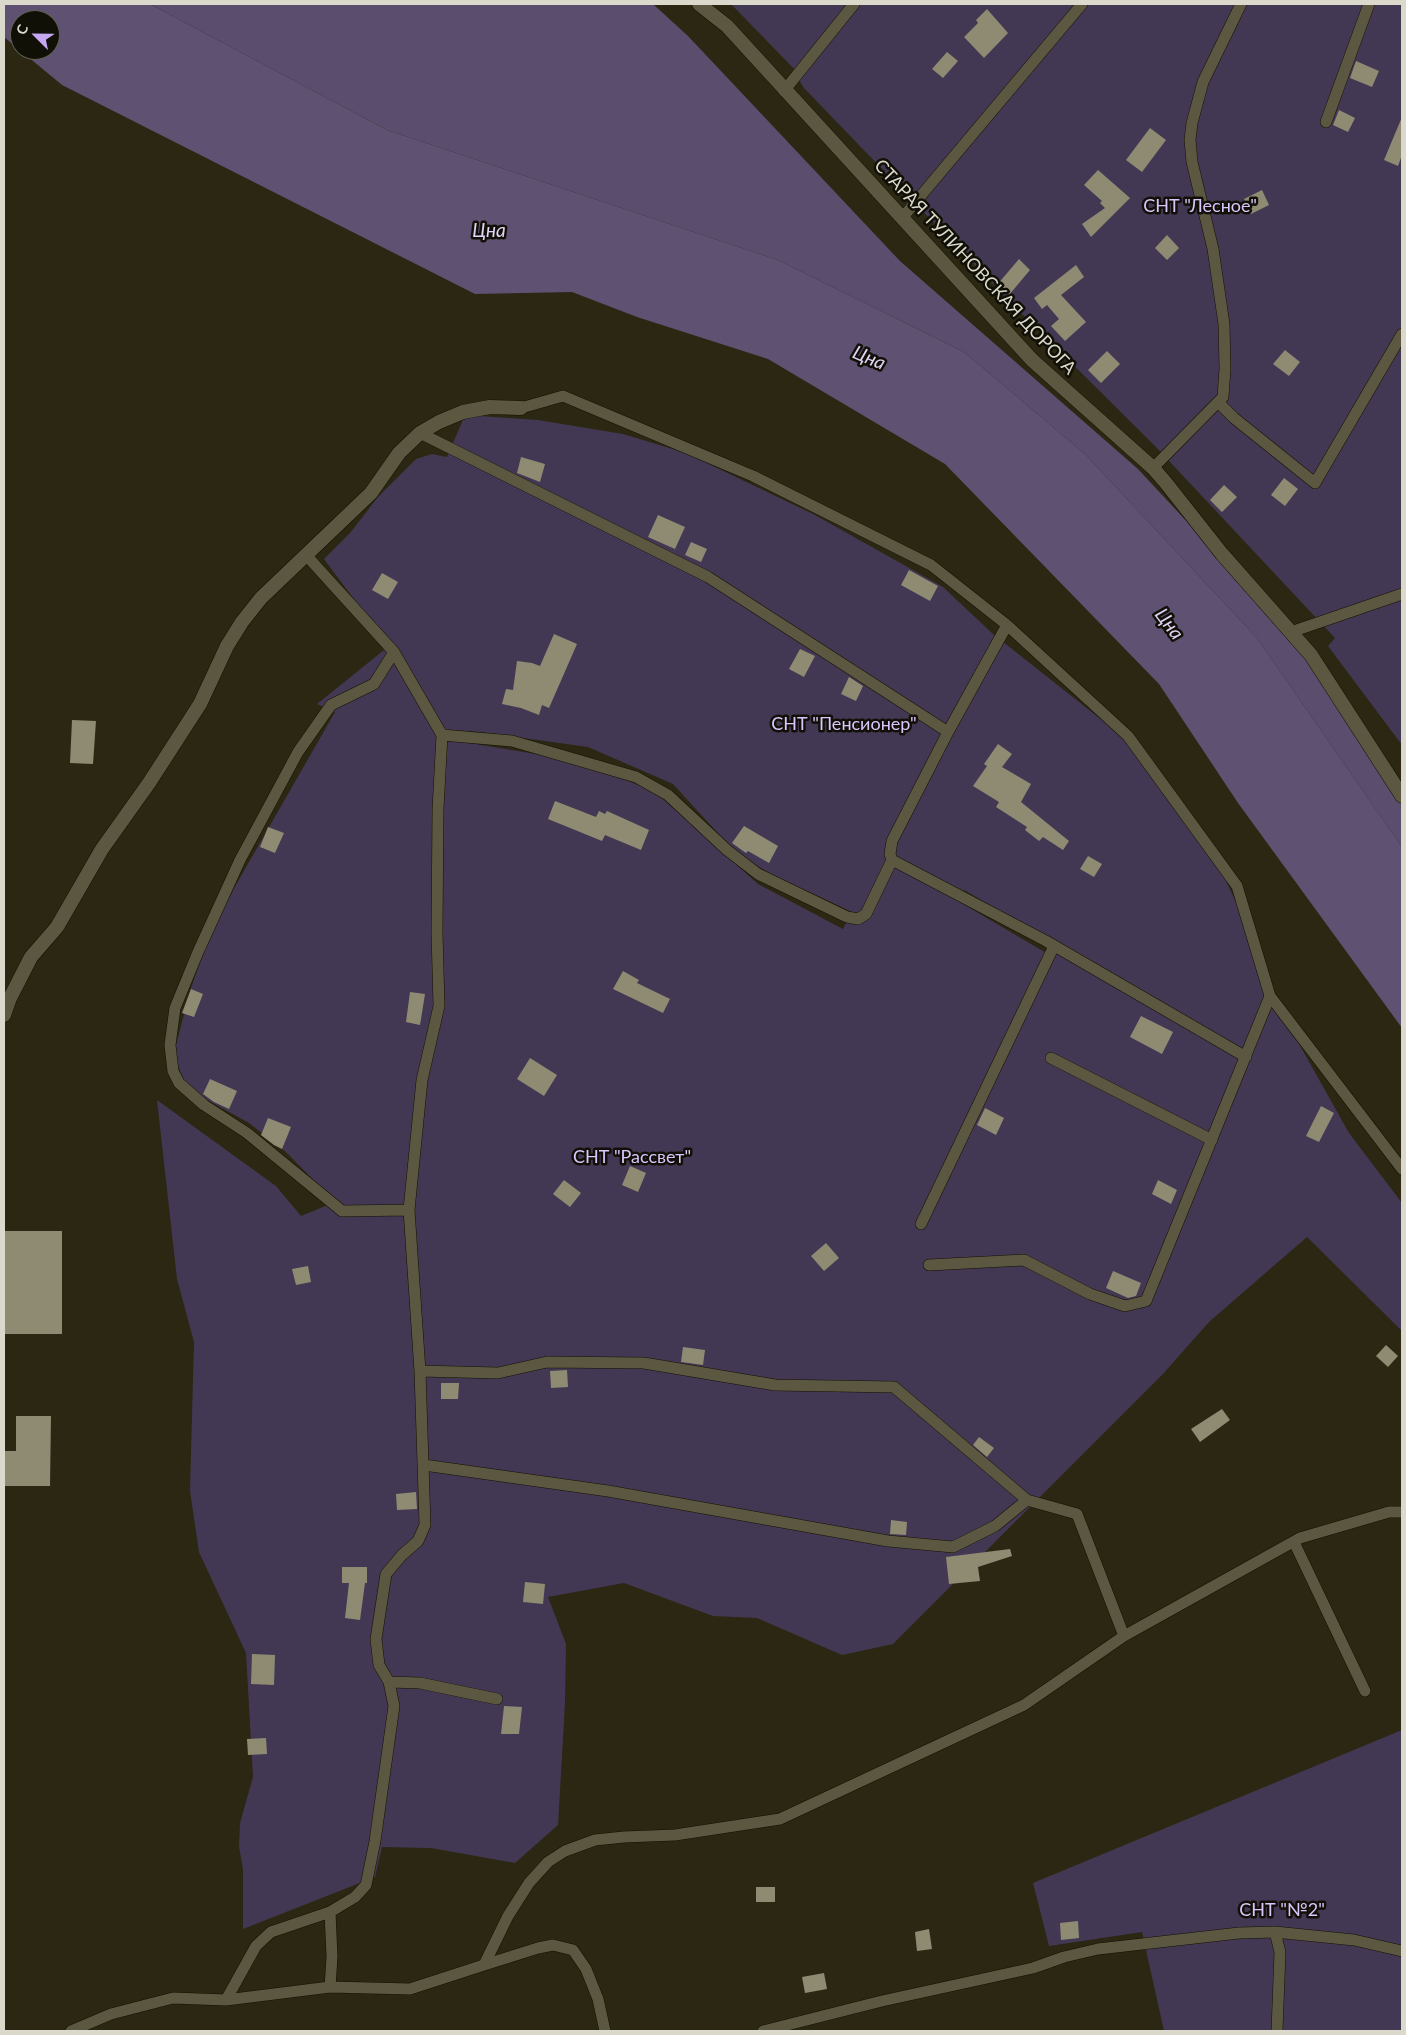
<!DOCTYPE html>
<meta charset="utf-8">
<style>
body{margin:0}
#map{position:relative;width:1406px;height:2035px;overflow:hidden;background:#2b2712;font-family:Lato,sans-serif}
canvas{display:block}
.frame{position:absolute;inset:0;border:5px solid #dbd9cc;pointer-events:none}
.north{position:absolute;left:10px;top:10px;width:50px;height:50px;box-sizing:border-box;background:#111007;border:1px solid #626056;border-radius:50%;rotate:293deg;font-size:14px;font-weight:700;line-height:20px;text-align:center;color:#dbd9cc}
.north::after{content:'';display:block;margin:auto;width:18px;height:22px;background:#c5a7f1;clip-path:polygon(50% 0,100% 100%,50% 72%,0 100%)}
</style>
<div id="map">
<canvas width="1406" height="2035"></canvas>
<div class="frame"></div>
<div class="north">С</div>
</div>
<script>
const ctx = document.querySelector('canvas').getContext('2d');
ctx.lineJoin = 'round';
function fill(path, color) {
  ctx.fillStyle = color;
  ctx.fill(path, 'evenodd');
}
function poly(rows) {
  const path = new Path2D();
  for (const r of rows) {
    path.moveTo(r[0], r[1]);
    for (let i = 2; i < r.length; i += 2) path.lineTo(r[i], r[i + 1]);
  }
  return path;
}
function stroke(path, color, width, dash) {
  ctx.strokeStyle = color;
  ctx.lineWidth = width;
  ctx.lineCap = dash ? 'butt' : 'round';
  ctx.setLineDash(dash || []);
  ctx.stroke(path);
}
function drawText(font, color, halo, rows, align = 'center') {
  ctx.font = font + ' Lato,sans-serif';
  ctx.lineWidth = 5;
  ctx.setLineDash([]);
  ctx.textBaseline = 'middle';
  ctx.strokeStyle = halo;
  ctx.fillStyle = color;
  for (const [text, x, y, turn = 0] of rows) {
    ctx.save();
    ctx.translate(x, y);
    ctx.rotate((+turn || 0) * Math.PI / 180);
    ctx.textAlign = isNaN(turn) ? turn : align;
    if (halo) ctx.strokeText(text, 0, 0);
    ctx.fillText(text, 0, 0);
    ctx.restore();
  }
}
fill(poly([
 [731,4,1402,4,1402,745,1328,646,1335,638,1155,446,1018,310,803,87,799,80,801,76],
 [465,415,538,420,623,434,686,453,815,515,943,587,993,634,1141,751,1219,866,1270,975,1265,986,1275,1001,1349,1133,1402,1203,1402,1331,1307,1237,1209,1322,1162,1375,893,1644,842,1655,757,1618,713,1616,624,1583,548,1597,566,1644,565,1703,558,1825,515,1863,431,1848,382,1847,375,1877,243,1929,243,1869,239,1847,240,1823,253,1777,246,1653,199,1552,190,1491,194,1342,177,1279,157,1100,276,1186,301,1216,335,1202,286,1152,249,1123,202,1097,184,1081,177,1063,176,1045,191,988,209,937,237,883,335,712,317,704,389,646,324,559,350,533,378,497,416,459,432,454,447,457],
 [451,730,480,732,588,747,673,784,737,854,771,874,852,912,843,929,758,884,654,791,586,765,554,757,457,741],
 [964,890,1059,946,1053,957,958,901],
 [1402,1730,1402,2031,1164,2031,1142,1932,1049,1946,1033,1883]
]), '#433853');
fill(poly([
 [150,4,653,4,688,36,900,261,1138,469,1273,614,1402,791,1402,847,1257,638,1085,454,964,352,778,260,387,130]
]), '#5a4d6d');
fill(poly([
 [4,4,150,4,387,130,778,260,964,352,1085,454,1257,638,1402,847,1402,1028,1238,803,1159,684,945,464,768,359,637,317,572,292,475,294,62,85,4,37],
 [20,20,50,20,50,50,20,50]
]), '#5e5171');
fill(poly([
 [987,9,1008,33,984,58,964,37,978,23,976,20],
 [947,52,958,61,943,78,932,69],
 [1356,61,1379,71,1372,87,1350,78],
 [1339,110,1355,118,1348,132,1333,125],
 [1402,117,1402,155,1398,166,1384,160],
 [1150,128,1166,140,1142,172,1126,160],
 [1098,170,1130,198,1091,237,1082,224,1105,208,1100,203,1102,201,1084,185],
 [1262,190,1269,205,1251,214,1244,199],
 [1167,235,1179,248,1167,260,1155,248],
 [1019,259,1030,270,1009,295,997,285],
 [1076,265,1084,277,1061,295,1086,322,1065,341,1051,326,1059,319,1047,305,1042,309,1034,298],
 [1285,350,1300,362,1289,376,1273,364],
 [1107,351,1120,364,1101,383,1088,370],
 [521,457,545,464,540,482,517,473],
 [1284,478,1298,489,1285,506,1271,495],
 [1224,485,1237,497,1222,512,1210,500],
 [658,515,685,527,675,549,648,537],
 [691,542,707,549,701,562,685,555],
 [909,570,938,586,930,601,901,585],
 [382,573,398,582,388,599,372,590],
 [554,634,577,644,549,708,542,705,539,715,521,708,502,704,506,689,513,690,517,661,532,663,540,666],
 [800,649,815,656,804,677,789,669],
 [849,677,863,686,856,701,841,694],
 [72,720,96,721,93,764,70,763],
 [998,744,1012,754,1002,767,1031,784,1021,802,1069,841,1063,850,1043,837,1039,841,1025,830,1027,827,996,807,999,802,973,786,987,766,984,764],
 [555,801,596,817,599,811,605,814,607,811,649,830,641,850,605,835,602,841,548,819],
 [744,826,778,846,769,863,748,851,746,853,732,843],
 [268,827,284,833,275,853,260,847],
 [1088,856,1102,864,1094,877,1080,869],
 [623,971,639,980,637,983,670,999,663,1013,613,989],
 [191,989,203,994,194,1017,182,1013],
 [410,992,425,994,420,1025,406,1022],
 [1141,1016,1173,1032,1162,1054,1130,1037],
 [530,1058,557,1075,544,1096,517,1079],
 [210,1079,237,1091,229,1109,214,1102,203,1094],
 [1321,1106,1334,1113,1319,1142,1306,1136],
 [985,1108,1004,1118,996,1135,977,1125],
 [268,1118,291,1127,282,1149,274,1145,261,1135],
 [630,1166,646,1173,638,1192,622,1185],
 [564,1180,581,1193,570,1207,553,1194],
 [1158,1180,1177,1190,1171,1204,1152,1194],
 [5,1231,62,1231,62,1334,5,1334],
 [826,1243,839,1258,824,1271,811,1256],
 [308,1266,311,1282,296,1285,292,1269],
 [1113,1271,1141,1283,1136,1296,1128,1298,1106,1288],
 [1386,1345,1398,1356,1388,1367,1376,1356],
 [683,1347,705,1350,703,1365,681,1362],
 [567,1370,568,1387,551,1388,550,1371],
 [441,1383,459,1383,458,1399,441,1399],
 [1222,1409,1230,1420,1200,1442,1191,1429],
 [16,1416,51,1416,50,1486,4,1486,4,1451,16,1451],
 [979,1437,994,1448,987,1457,973,1445],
 [416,1492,417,1509,397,1510,396,1494],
 [891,1520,907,1522,906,1535,890,1534],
 [1010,1549,1012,1556,978,1567,980,1581,949,1584,946,1557],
 [342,1567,367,1567,367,1583,365,1583,360,1620,345,1618,349,1583,342,1583],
 [525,1582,545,1584,543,1604,523,1602],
 [252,1654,275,1655,274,1685,251,1684],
 [504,1706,522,1707,519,1734,501,1734],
 [266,1738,267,1754,248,1755,247,1739],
 [756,1887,775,1887,775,1902,756,1902],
 [1078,1921,1079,1938,1061,1940,1060,1923],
 [929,1929,932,1949,917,1951,915,1932],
 [824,1973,827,1989,805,1993,802,1977]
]), '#8f8b73');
const service = poly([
 [784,91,854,4],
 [1326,122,1369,4],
 [903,217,1082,4],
 [1218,402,1234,418,1315,483,1402,334],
 [521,408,563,396,753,476,931,565,1007,625,1128,736,1237,886,1270,996,1146,1301,1125,1306,1090,1294,1024,1260,929,1265],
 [420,433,708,577,948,732,892,841,890,854,892,860,1046,941,1246,1057],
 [1153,468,1223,397,1225,369,1224,324,1213,249,1192,162,1190,140,1192,123,1203,82,1241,4],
 [306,555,394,652,442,735,512,741,636,777,668,795,727,850,758,874,847,917,858,919,866,914,892,860],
 [1291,632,1402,594],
 [394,652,374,684,331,705,298,752,240,860,198,952,175,1008,170,1045,173,1071,179,1083,204,1105,247,1133,342,1211,409,1210],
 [948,732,1007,625],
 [442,735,438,809,437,932,439,1006,422,1080,409,1210,420,1371,425,1525,418,1541,402,1555,386,1574,376,1639,379,1665,389,1682,420,1683,497,1699],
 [1270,996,1402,1169],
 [1051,1058,1212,1140],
 [921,1224,1054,946],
 [420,1371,498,1373,547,1362,644,1363,775,1385,894,1387,1027,1500,1077,1514,1124,1636],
 [424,1465,608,1491,888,1541,953,1547,995,1526,1027,1500],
 [1294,1542,1365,1691],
 [330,1912,332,1957,330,1987],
 [1275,1932,1280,1952,1277,2031],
 [484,1965,538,1948,553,1945,573,1950,586,1969,598,1999,605,2031],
 [226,2000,256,1946,271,1932,330,1912,355,1897,366,1885,375,1841,394,1706,389,1682],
 [71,2031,111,2014,173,1998,226,2000,330,1987,410,1989,484,1965,508,1916,529,1883,548,1862,565,1851,595,1840,624,1837,675,1835,780,1819,1024,1705,1124,1636,1300,1538,1389,1512,1402,1512],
 [763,2031,882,2001,1033,1968,1064,1957,1098,1949,1239,1933,1275,1932,1354,1940,1402,1951]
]);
const minor = poly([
 [4,1015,10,998,31,957,57,927,102,849,149,783,200,704,227,646,242,622,261,598,371,493,399,453,420,433,439,422,463,412,490,407,521,408]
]);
const tertiary = poly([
 [699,4,727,26,1032,360,1153,468,1166,483,1222,554,1311,655,1402,796]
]);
stroke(service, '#131000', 12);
stroke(minor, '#131000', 15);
stroke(tertiary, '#131000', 15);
stroke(service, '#5b5741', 11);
stroke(minor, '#5b5741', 14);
stroke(tertiary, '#5b5741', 14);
drawText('18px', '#dbc5ff', '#111007', [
 ["СНТ \"Лесное\"",1200,206],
 ["СНТ \"Пенсионер\"",844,724],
 ["СНТ \"Рассвет\"",632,1157],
 ["СНТ \"№2\"",1282,1910]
]);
drawText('18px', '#dbd9cc', '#111007', [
 ["СТАРАЯ ТУЛИНОВСКАЯ ДОРОГА",975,267,47]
]);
drawText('italic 19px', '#e0d3f6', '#111007', [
 ["Цна",489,231],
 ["Цна",869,358,23],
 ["Цна",1169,624,53]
]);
</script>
